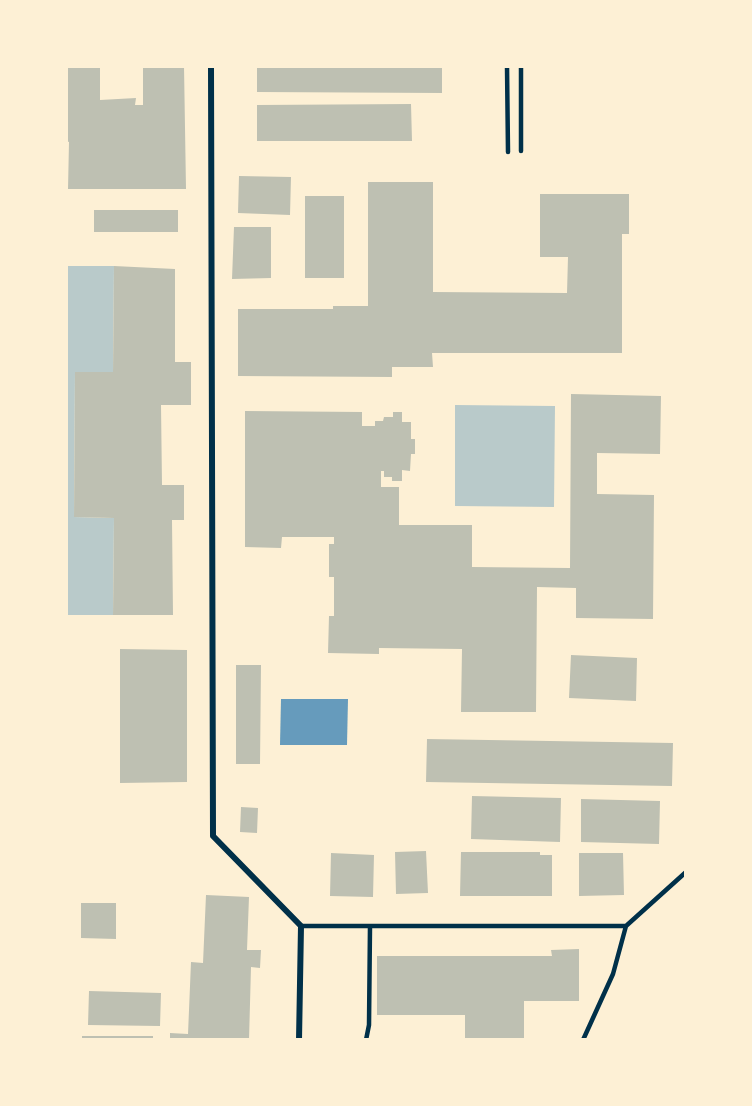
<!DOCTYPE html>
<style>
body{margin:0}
#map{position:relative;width:752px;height:1106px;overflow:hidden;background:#fdf0d5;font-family:"Space Grotesk",sans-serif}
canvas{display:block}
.frame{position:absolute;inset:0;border:68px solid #fdf0d5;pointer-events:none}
</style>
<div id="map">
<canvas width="752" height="1106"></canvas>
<div class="frame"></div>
</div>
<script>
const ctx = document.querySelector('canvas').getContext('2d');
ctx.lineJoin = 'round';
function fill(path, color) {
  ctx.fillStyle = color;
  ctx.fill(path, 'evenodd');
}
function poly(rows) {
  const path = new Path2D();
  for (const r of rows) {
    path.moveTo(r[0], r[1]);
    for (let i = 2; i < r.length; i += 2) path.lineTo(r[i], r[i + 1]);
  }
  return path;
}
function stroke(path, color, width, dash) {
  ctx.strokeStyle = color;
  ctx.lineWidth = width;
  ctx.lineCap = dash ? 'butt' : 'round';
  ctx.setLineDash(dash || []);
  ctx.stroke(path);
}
fill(poly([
 [66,266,114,266,113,372,75,372,74,517,114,518,113,615,66,615],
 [455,405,555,406,554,507,455,506]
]), '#b9caca');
fill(poly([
 [281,699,348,699,347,745,280,745]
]), '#669bbc');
fill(poly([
 [66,66,100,66,100,100,136,98,135,105,143,105,143,66,184,66,186,189,68,189,69,142,66,141],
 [257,66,442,66,442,93,257,92],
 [411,104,412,141,257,141,257,105],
 [239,176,291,177,290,215,238,213],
 [368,182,433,182,433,292,567,293,568,257,540,257,540,194,629,194,629,234,622,234,622,353,432,353,433,367,392,367,392,377,238,376,238,309,333,309,333,306,368,306],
 [305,196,344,196,344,278,305,278],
 [94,210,178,210,178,232,94,232],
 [234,227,271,227,271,278,232,279],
 [114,266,175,269,175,362,191,362,191,405,161,405,162,485,184,485,184,520,172,520,173,615,113,615,114,518,74,517,75,372,113,372],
 [571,394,661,396,660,454,597,453,597,494,654,495,653,619,576,618,576,588,537,587,536,712,461,712,462,649,379,648,379,654,328,653,329,616,334,616,334,577,329,577,329,544,334,544,334,537,282,537,281,548,245,547,245,411,362,412,362,426,375,426,375,421,383,421,384,417,393,417,393,412,402,412,402,422,411,422,411,439,415,439,415,454,411,454,410,471,402,470,402,481,392,481,392,477,384,477,384,471,381,471,381,487,399,487,399,525,472,525,472,567,570,568],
 [120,649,187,650,187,782,120,783],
 [571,655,637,658,636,701,569,698],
 [236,665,261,665,260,764,236,764],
 [427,739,673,743,672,786,426,782],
 [472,796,561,798,560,842,471,839],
 [581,799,660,801,659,844,581,842],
 [241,807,258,808,257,833,240,832],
 [426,851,428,893,396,894,395,852],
 [461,852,540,852,540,855,552,855,552,896,460,896],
 [331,853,374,855,373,897,330,896],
 [579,853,623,853,624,895,579,896],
 [206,895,249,897,247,950,261,950,260,968,251,967,249,1040,170,1040,170,1033,188,1034,191,962,203,963],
 [81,903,116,903,116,939,81,938],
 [579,949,579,1001,524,1001,524,1040,465,1040,465,1015,377,1015,377,956,552,956,551,950],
 [89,991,161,993,160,1026,88,1025],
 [82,1036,153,1036,153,1040,82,1040]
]), '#bec0b2');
stroke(poly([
 [507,66,508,152],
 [521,151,521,66],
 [301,926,626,926,686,872],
 [366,1040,369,1025,370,926],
 [583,1040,613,974,626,926]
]), '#003049', 4.5);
stroke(poly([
 [211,66,213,836,301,926,299,1040]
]), '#003049', 6);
</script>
